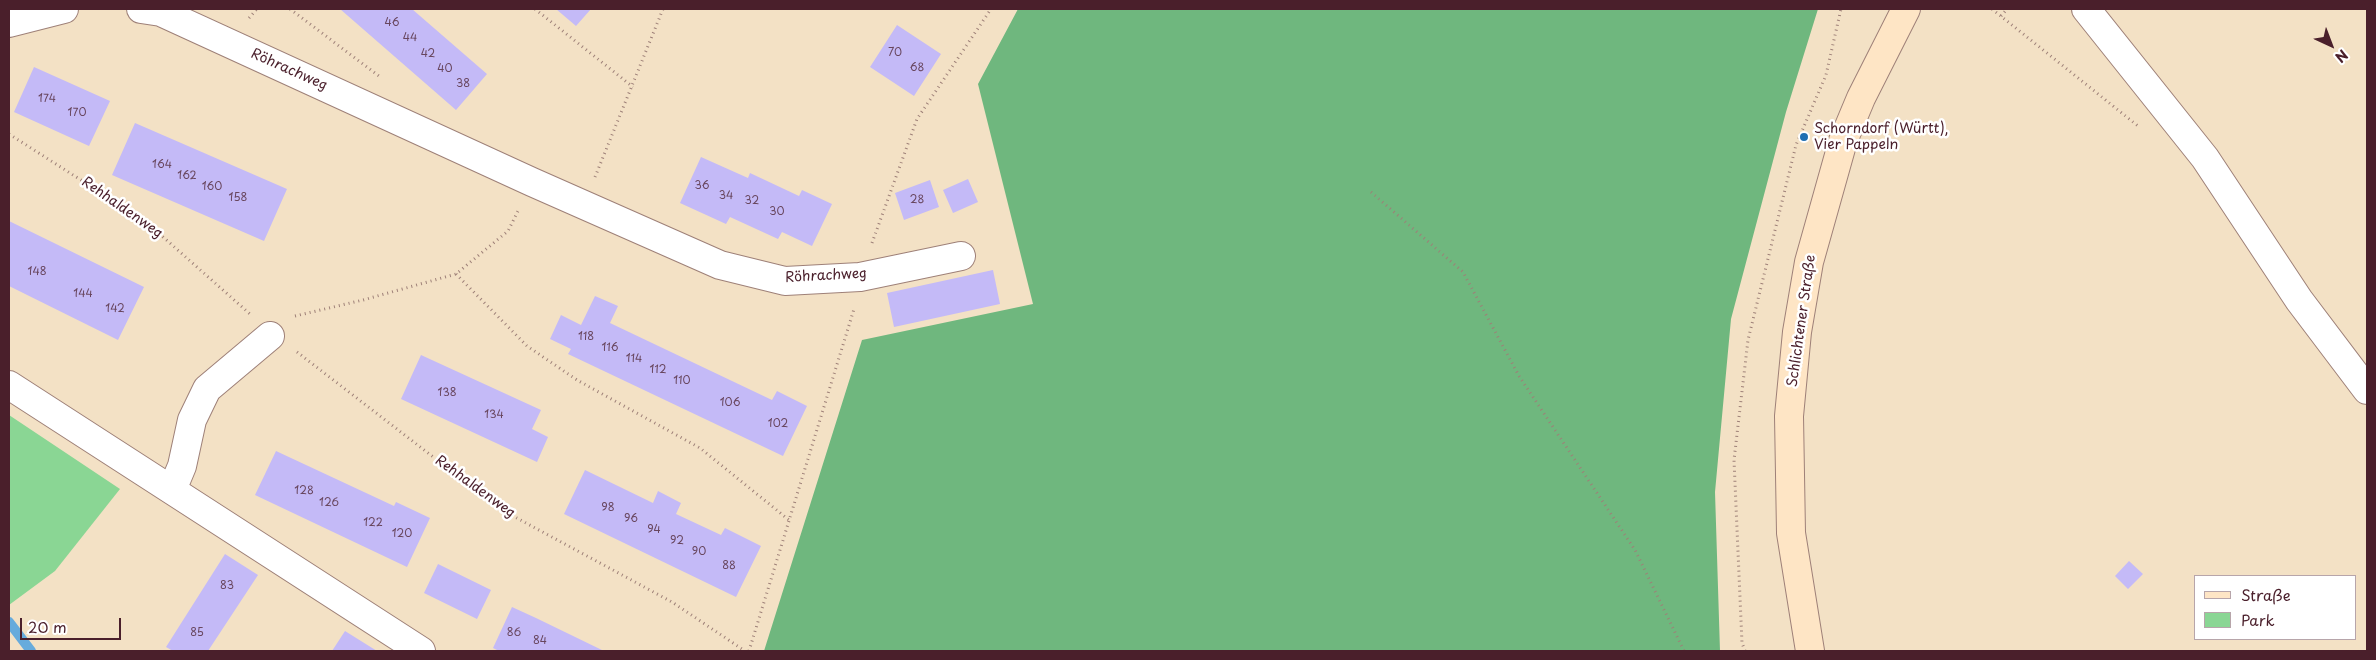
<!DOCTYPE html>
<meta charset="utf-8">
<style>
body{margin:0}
#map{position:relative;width:2376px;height:660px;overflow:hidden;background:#f3e1c5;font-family:"Playpen Sans",sans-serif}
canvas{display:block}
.frame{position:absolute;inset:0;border:10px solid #4a1f2b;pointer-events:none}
.legend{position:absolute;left:2194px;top:575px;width:162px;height:65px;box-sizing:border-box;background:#fff;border:1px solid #b7a5aa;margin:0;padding:6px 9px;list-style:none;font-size:15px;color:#4a1f2b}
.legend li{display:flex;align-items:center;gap:10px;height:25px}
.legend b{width:25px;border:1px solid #b7a5aa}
.north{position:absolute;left:2306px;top:20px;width:50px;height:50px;-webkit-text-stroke:4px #fff;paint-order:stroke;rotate:137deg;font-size:14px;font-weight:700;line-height:20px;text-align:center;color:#4a1f2b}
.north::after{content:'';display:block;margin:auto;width:18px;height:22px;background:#4a1f2b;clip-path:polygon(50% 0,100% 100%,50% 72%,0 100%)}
.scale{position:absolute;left:20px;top:618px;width:101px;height:22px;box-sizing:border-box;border:2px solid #4a1f2b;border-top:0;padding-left:6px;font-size:15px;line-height:18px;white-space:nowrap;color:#4a1f2b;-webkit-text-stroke:4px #fff;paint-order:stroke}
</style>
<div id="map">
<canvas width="2376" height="660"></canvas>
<div class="frame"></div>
<ul class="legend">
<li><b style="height:6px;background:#fee5c5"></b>Straße</li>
<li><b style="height:14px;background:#8ad694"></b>Park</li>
</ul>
<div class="north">N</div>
<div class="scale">20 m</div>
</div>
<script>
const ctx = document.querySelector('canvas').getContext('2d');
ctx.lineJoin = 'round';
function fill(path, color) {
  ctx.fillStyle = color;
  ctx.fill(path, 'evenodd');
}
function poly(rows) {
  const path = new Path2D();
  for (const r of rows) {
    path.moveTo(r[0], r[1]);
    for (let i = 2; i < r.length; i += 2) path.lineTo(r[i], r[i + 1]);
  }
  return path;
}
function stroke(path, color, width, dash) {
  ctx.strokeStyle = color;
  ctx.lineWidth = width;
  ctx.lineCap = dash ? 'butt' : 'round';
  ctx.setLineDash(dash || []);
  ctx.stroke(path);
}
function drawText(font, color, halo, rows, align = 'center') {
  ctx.font = font + ' "Playpen Sans",sans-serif';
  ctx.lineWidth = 5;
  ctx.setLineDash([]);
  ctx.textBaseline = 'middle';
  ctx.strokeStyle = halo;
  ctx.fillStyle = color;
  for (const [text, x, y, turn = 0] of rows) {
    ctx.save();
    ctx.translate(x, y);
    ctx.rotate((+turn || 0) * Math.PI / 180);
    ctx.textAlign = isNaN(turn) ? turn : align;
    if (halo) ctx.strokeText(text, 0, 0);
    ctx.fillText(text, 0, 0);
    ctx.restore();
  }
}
fill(poly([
 [9,415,120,489,55,571,9,605]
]), '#8ad694');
fill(poly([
 [1018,9,1818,9,1786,112,1731,319,1715,492,1720,651,764,651,862,340,1033,304,978,84]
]), '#6fb77e');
stroke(poly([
 [9,622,31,651]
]), '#67abdc', 10);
fill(poly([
 [340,9,412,9,487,74,456,110],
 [556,9,591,9,576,26],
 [897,25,941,54,914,96,870,67],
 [34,67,110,101,89,146,14,112],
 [135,123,287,189,264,241,112,175],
 [701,157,748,178,750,173,799,196,802,190,832,204,812,246,782,232,778,239,730,217,726,224,680,203],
 [968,179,978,202,953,213,943,190],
 [930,180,939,207,904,220,895,193],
 [9,221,144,287,118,340,9,286],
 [993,270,1000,304,894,327,887,293],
 [595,296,618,306,610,323,772,400,777,391,807,406,783,456,568,354,571,349,550,339,561,315,581,325],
 [421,355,541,410,532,429,548,437,537,462,401,399],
 [276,451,394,506,396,502,430,518,407,567,255,495],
 [585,470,653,503,658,491,681,503,676,514,721,535,725,528,761,546,736,597,564,514],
 [225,554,258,575,208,651,173,651,166,647],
 [2129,561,2143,574,2128,589,2115,576],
 [438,564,491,590,477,619,424,593],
 [512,607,536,618,604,651,499,651,493,648],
 [345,631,377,651,332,651]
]), '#c4baf7');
const street = poly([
 [141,9,161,12,532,182,720,265,785,281,860,277,961,256],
 [2086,9,2205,158,2299,300,2367,390],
 [9,23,64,9],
 [9,385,421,651],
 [172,490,182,466,192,420,207,389,270,336]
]);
const secondary = poly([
 [1810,651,1791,533,1789,416,1797,332,1809,262,1843,141,1861,98,1906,9]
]);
stroke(street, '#9e8078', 30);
stroke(secondary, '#9e8078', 30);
stroke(poly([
 [290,9,379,76],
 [535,9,633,87],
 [1992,9,2138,126],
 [2001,16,2007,9],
 [249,18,257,9],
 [9,134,145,221,250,314],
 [595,177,663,9],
 [1371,192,1463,272,1519,376,1635,550,1684,651],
 [872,243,917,119,991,9],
 [456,274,527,346,577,380,700,448,789,520],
 [295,316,363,300,456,274,508,231,519,209],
 [297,352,502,510,672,602,745,651],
 [749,651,854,309],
 [1745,651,1742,643,1734,460,1748,340,1796,145,1826,75,1841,9]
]), '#9e8078', 3, [1, 4]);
stroke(street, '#fff', 28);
stroke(secondary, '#fee5c5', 28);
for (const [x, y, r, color] of [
 [1804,137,5,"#1f6fb2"]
]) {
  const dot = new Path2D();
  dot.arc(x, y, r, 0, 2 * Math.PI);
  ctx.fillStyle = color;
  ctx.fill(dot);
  stroke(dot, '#fff', 2);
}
drawText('11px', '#68465e', null, [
 ["46",392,23],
 ["44",410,38],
 ["70",895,53],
 ["42",428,54],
 ["68",917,68],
 ["40",445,69],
 ["38",463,84],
 ["174",47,99],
 ["170",77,113],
 ["164",162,165],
 ["162",187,176],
 ["36",702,186],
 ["160",212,187],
 ["34",726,196],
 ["158",238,198],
 ["28",917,200],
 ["32",752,201],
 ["30",777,212],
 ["148",37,272],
 ["144",83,294],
 ["142",115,309],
 ["118",586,337],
 ["116",610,348],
 ["114",634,359],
 ["112",658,370],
 ["110",682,381],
 ["138",447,393],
 ["106",730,403],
 ["134",494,415],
 ["102",778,424],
 ["128",304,491],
 ["126",329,503],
 ["98",608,508],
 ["96",631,519],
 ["122",373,523],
 ["94",654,530],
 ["120",402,534],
 ["92",677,541],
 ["90",699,552],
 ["88",729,566],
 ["83",227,586],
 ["85",197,633],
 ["86",514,633],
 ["84",540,641]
]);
drawText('14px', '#4a1f2b', '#fff', [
 ["Röhrachweg",289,70,24],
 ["Rehhaldenweg",122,208,35],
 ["Röhrachweg",826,276,-3],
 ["Schlichtener Straße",1802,321,-82],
 ["Rehhaldenweg",475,487,36]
]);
drawText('14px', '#4a1f2b', '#fff', [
 ["Schorndorf (Württ),",1814,129],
 ["Vier Pappeln",1814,145]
], 'left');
</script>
